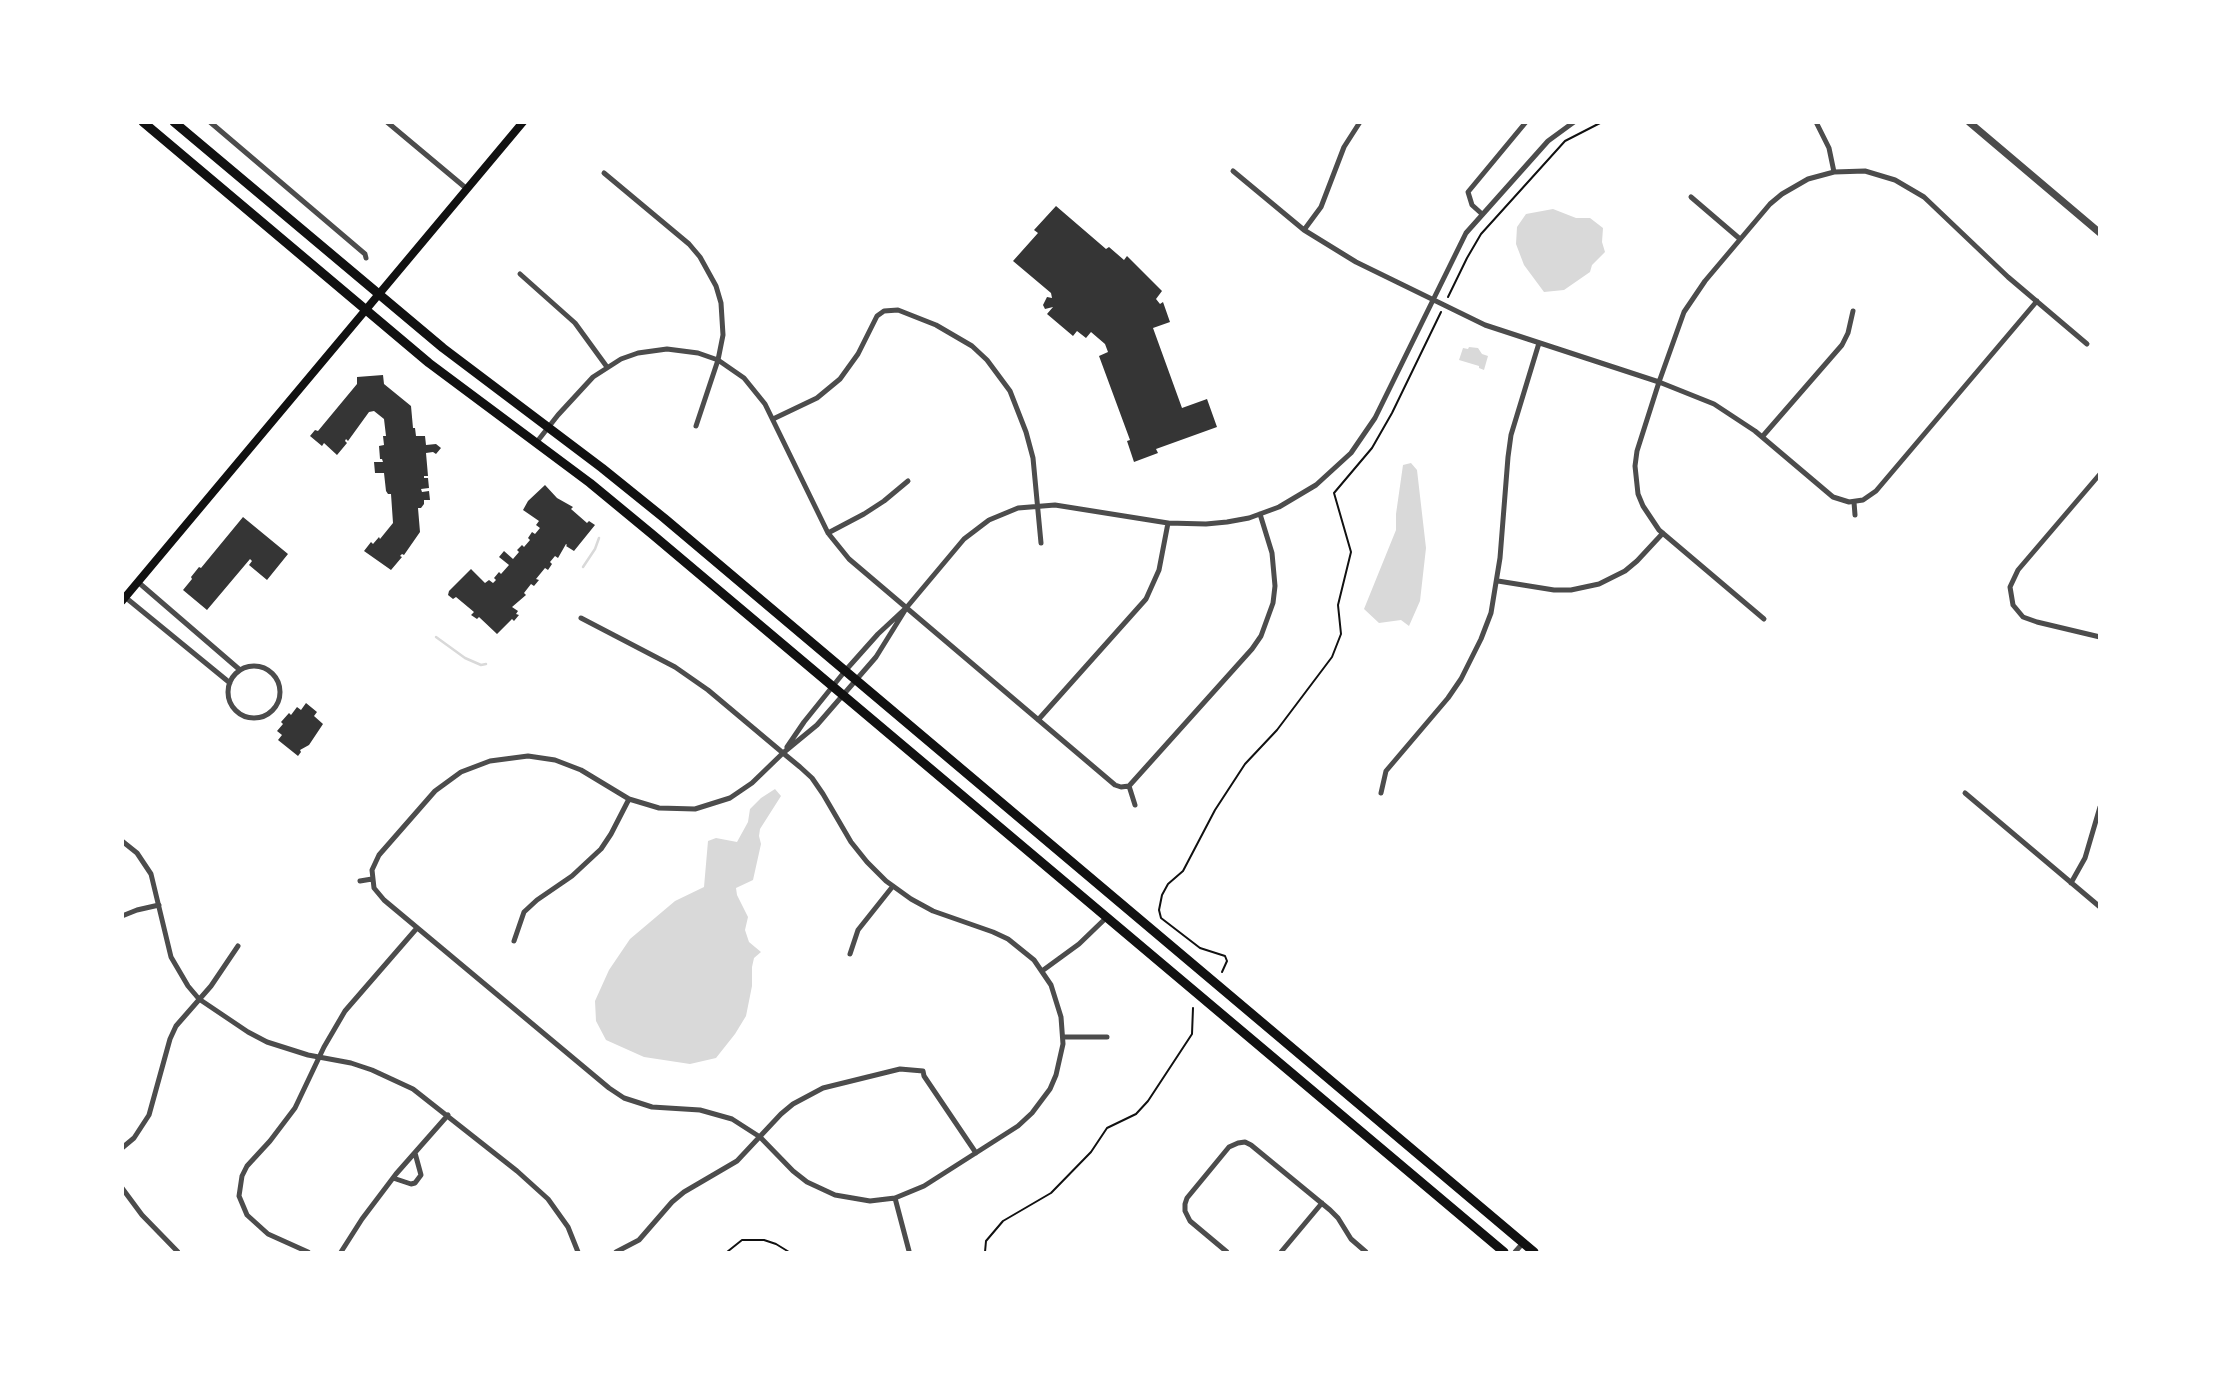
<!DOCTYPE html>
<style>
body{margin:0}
#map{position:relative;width:2222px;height:1375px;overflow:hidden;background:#fff;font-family:Mulish,sans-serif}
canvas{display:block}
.frame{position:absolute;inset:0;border:124px solid #fff;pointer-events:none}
</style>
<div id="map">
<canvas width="2222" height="1375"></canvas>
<div class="frame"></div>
</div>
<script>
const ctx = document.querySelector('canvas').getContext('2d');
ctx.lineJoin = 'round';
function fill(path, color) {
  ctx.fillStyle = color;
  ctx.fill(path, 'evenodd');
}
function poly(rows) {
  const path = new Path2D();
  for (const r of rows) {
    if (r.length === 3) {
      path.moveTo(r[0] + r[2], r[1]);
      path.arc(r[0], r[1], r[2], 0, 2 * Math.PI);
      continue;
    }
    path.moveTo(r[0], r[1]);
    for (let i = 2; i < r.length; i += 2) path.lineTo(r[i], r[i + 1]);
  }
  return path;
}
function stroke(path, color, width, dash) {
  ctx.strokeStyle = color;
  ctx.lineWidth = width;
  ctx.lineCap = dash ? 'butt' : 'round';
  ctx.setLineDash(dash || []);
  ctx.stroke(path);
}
fill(poly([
 [1553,209,1576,218,1590,218,1603,228,1602,242,1605,252,1592,265,1590,272,1564,290,1544,292,1524,265,1516,244,1517,227,1526,214],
 [1469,347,1478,348,1482,354,1488,356,1484,370,1479,368,1479,366,1459,360,1463,348,1468,349],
 [1411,463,1417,470,1426,548,1420,601,1409,626,1401,620,1379,623,1364,609,1396,530,1396,514,1403,465],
 [775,789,781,796,760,829,759,836,761,844,753,880,736,888,737,895,748,917,745,930,749,942,761,952,754,958,752,967,752,986,746,1016,735,1034,716,1058,690,1064,644,1057,606,1040,596,1021,595,1001,609,970,630,939,675,901,704,887,708,841,716,838,737,842,748,822,750,809,761,798]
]), '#d9d9d9');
stroke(poly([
 [583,567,595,549,599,538],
 [436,637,465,658,481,665,486,664]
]), '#d9d9d9', 2.5);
fill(poly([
 [1056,206,1106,249,1109,247,1124,260,1127,256,1162,291,1156,299,1160,304,1163,302,1170,322,1153,328,1182,408,1207,399,1217,427,1156,449,1158,453,1134,462,1127,441,1130,440,1099,356,1108,352,1105,344,1091,332,1086,338,1077,331,1073,336,1047,314,1053,307,1045,309,1043,305,1047,297,1052,298,1051,293,1013,261,1038,233,1034,230],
 [383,375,384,384,411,406,413,428,415,428,416,436,425,436,426,445,436,444,441,448,436,454,433,452,426,453,428,476,424,476,424,478,428,478,429,488,421,489,422,492,429,491,430,500,424,500,424,504,421,508,418,508,420,532,404,555,402,554,400,556,402,557,391,570,364,551,371,542,373,544,379,537,380,539,393,523,391,494,388,494,386,491,384,473,375,473,374,462,383,462,382,459,380,459,379,446,384,445,383,436,386,436,384,419,374,411,369,412,348,441,346,439,345,441,347,443,337,455,324,443,322,446,310,436,315,430,318,431,357,384,357,377],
 [545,485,557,498,573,507,571,509,587,523,589,521,595,525,574,551,566,546,567,545,566,544,558,558,555,556,550,562,552,564,548,570,545,568,536,579,539,580,534,586,531,584,524,593,526,595,512,607,518,611,516,614,519,615,514,621,512,619,497,634,479,617,477,619,471,615,474,612,456,597,453,599,448,595,449,591,471,569,485,583,489,580,493,583,496,580,494,578,499,572,501,574,509,565,499,557,504,551,513,559,519,552,517,550,522,545,524,547,530,540,528,538,532,532,535,534,540,528,536,525,539,521,523,510,528,501],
 [243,517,288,554,267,580,249,565,252,561,250,559,207,610,183,590,192,579,191,577,199,567,201,568],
 [306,703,317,712,314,716,323,724,309,745,300,750,301,752,298,756,278,740,282,735,277,731,283,724,281,722,289,713,291,715,297,707,301,710]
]), '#353535');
stroke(poly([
 [1448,297,1467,258,1481,234,1565,141,1602,122],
 [1222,972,1227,961,1225,956,1200,948,1161,918,1159,910,1162,895,1168,884,1183,871,1215,810,1245,764,1277,730,1332,657,1341,634,1338,605,1351,552,1334,493,1372,448,1392,413,1441,312],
 [727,1252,742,1240,764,1240,776,1244,789,1252],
 [985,1252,986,1241,1003,1221,1051,1193,1091,1152,1107,1128,1136,1114,1148,1101,1192,1034,1193,1008]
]), '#111', 2);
stroke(poly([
 [210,122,365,254,366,258],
 [387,122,467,189],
 [1816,122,1829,148,1834,172],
 [1233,171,1304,230,1356,262,1485,325,1659,382,1714,404,1755,431,1833,497,1849,502,1863,500,1876,491,2037,301],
 [604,173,689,244,700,257,716,286,721,303,723,335,718,360,696,426],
 [1691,197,1740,239],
 [1482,214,1472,205,1468,192,1526,122],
 [1304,230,1321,207,1344,147,1360,122],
 [520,274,575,323,607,367],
 [773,419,817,398,840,379,858,354,877,316,884,311,898,310,936,325,972,346,987,360,1010,391,1026,432,1033,458,1041,543],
 [1762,437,1842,345,1848,333,1853,311],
 [536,443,558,415,593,377,621,359,638,353,667,349,698,353,718,360,744,378,765,404,828,533,849,559,1115,785,1121,787,1129,786],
 [2100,474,2018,570,2010,587,2013,605,2023,617,2037,622,2100,637],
 [1854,502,1855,515],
 [828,533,864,514,884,501,908,481],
 [1498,581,1554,590,1571,590,1599,584,1625,571,1637,561,1663,533],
 [138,582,240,670],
 [125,597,230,683],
 [581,618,675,667,708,690,783,753,800,767,812,778,823,794,851,842,867,862,886,881,911,899,933,911,993,932,1008,939,1034,960,1051,985,1061,1017,1063,1044,1056,1075,1050,1089,1032,1113,1018,1126,924,1186,895,1198,870,1201,835,1195,807,1182,793,1171,760,1137,732,1119,700,1110,652,1107,624,1098,609,1088,384,900,374,888,372,870,379,855,435,791,461,772,490,761,528,756,555,760,581,770,629,799,659,808,695,809,730,798,752,783,783,753,817,725,876,657,907,607],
 [1764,619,1659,530,1643,506,1638,494,1635,466,1637,451,1659,382,1684,312,1705,281,1770,204,1782,194,1808,179,1834,172,1865,171,1895,180,1924,197,2008,277,2087,344],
 [254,692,26],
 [1038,720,1146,599,1159,570,1168,523],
 [787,747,804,722,845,671,878,634,907,607,964,539,989,520,1018,508,1055,505,1168,523,1206,524,1227,522,1249,518,1279,507,1316,485,1351,453,1375,418,1466,233,1548,141,1574,122],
 [1129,786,1252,649,1261,636,1273,603,1275,586,1272,553,1260,514],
 [1129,786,1135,805],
 [1381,793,1386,771,1448,698,1461,679,1481,639,1491,613,1500,558,1508,457,1511,435,1539,343],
 [1965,793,2100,907],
 [122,841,137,853,151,874,171,957,188,986,199,999,248,1032,267,1042,308,1055,351,1063,372,1070,413,1089,517,1171,548,1199,568,1227,578,1252],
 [360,881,372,879],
 [2071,883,2085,858,2100,807],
 [122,916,137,910,159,905],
 [514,941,524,912,537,900,572,876,601,849,611,834,629,799],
 [850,954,858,930,893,886],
 [1042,971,1079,944,1107,917],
 [1063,1037,1107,1037],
 [122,1148,134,1138,149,1115,170,1039,176,1026,211,986,238,946],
 [393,1178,411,1184,415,1183,421,1175,415,1153],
 [122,1188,142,1215,178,1252],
 [895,1198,909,1251],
 [308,1252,268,1234,247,1215,239,1196,242,1176,247,1166,270,1141,295,1108,324,1047,345,1011,417,928],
 [341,1252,362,1219,396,1174,448,1115],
 [616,1252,639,1240,672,1202,684,1192,737,1161,781,1114,793,1104,823,1088,900,1069,923,1071,924,1076,976,1153],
 [1227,1252,1190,1221,1185,1211,1185,1204,1187,1198,1229,1147,1238,1143,1245,1142,1251,1145,1330,1210,1338,1218,1351,1239,1366,1252],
 [1281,1252,1322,1203],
 [1515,1252,1523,1243]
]), '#4c4c4c', 5);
stroke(poly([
 [1969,122,2100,233]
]), '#4c4c4c', 7);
stroke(poly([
 [122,601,523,122]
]), '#111', 8);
stroke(poly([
 [143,122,429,363,590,483,653,535,1504,1252],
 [174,122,443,348,602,468,664,518,1534,1252]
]), '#111', 9);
</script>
